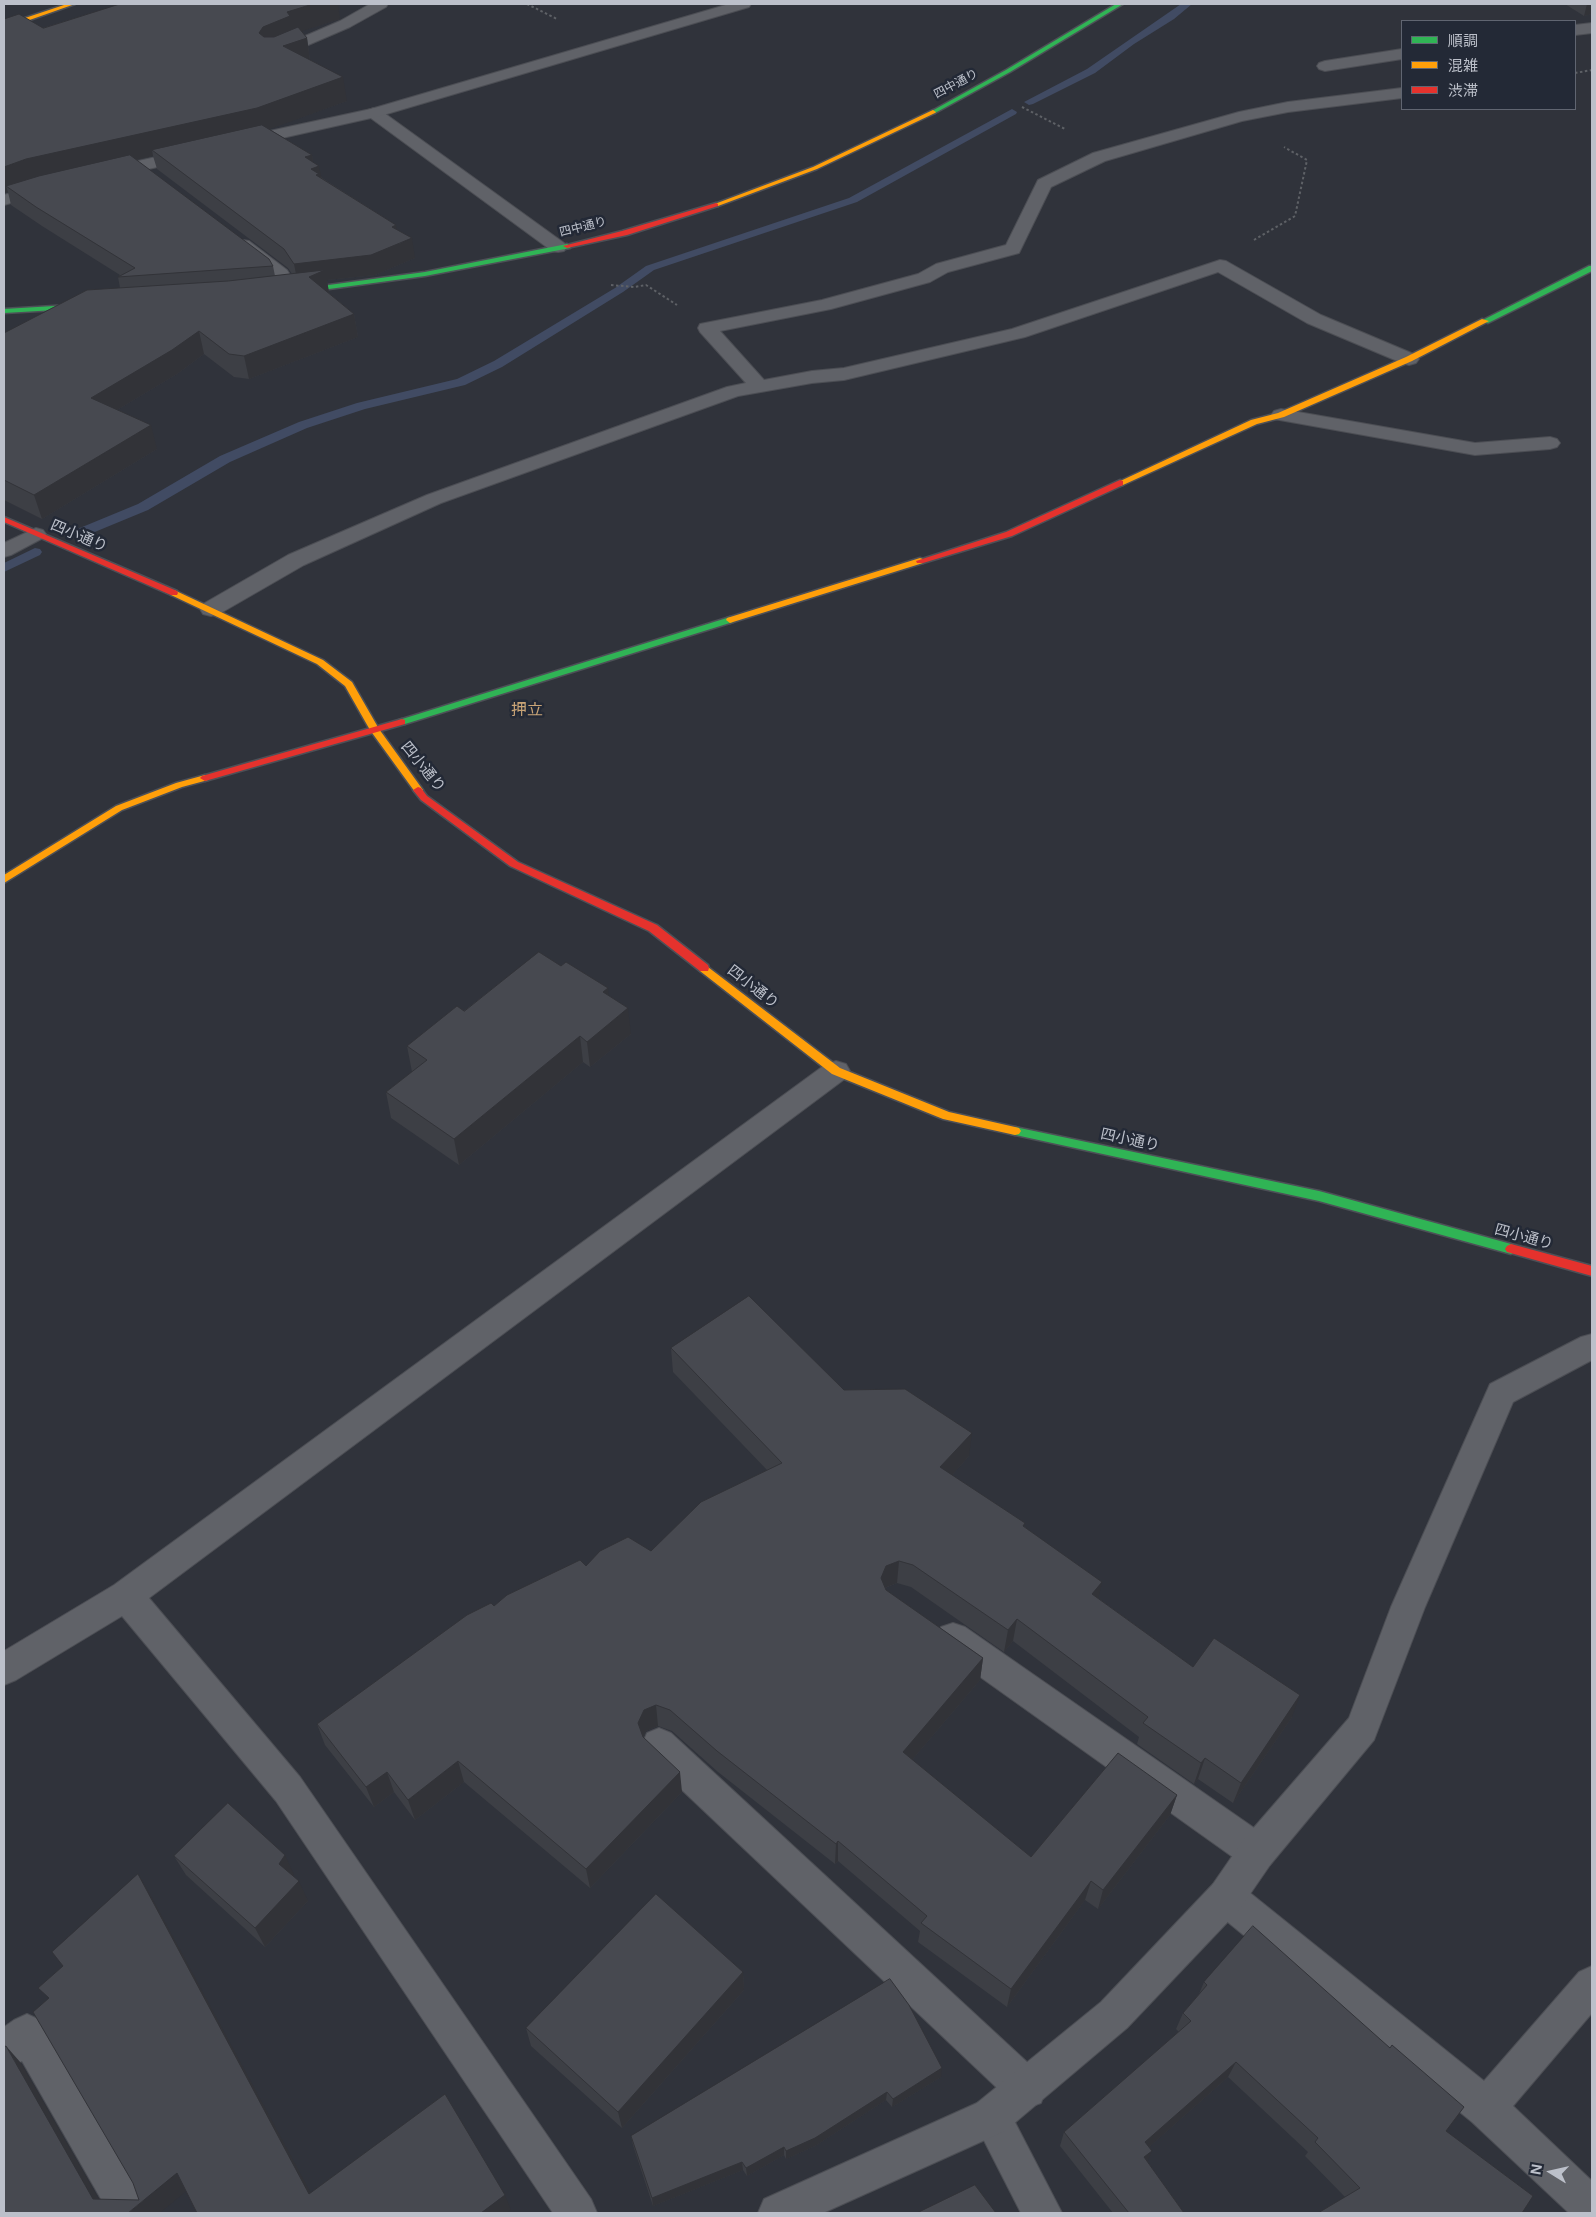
<!DOCTYPE html>
<meta charset="utf-8">
<style>
body{margin:0}
#map{position:relative;width:1596px;height:2217px;overflow:hidden;background:#30333b;font-family:Inter,"Noto Sans JP",sans-serif}
canvas{display:block}
.frame{position:absolute;inset:0;border:5px solid #bcc0ca;pointer-events:none}
.legend{position:absolute;left:1401px;top:20px;width:175px;height:90px;box-sizing:border-box;background:#232936;border:1px solid #606571;margin:0;padding:6px 9px;list-style:none;font-size:15px;color:#bcc0ca}
.legend li{display:flex;align-items:center;gap:10px;height:25px}
.legend b{width:25px;border:1px solid #606571}
.north{position:absolute;left:1526px;top:2147px;width:50px;height:50px;-webkit-text-stroke:4px #232936;paint-order:stroke;rotate:280deg;font-size:14px;font-weight:700;line-height:20px;text-align:center;color:#bcc0ca}
.north::after{content:'';display:block;margin:auto;width:18px;height:22px;background:#bcc0ca;clip-path:polygon(50% 0,100% 100%,50% 72%,0 100%)}
</style>
<div id="map">
<canvas width="1596" height="2217"></canvas>
<div class="frame"></div>
<ul class="legend">
<li><b style="height:6px;background:#30b455"></b>順調</li>
<li><b style="height:6px;background:#ff9f0a"></b>混雑</li>
<li><b style="height:6px;background:#e5322d"></b>渋滞</li>
</ul>
<div class="north">N</div>
</div>
<script>
const c = document.querySelector('canvas').getContext('2d');
c.lineJoin = 'round';
function fill(path, color) {
  c.fillStyle = color;
  c.fill(path, 'evenodd');
}
function stroke(path, color, width, dash) {
  c.strokeStyle = color;
  c.lineWidth = width;
  c.lineCap = dash ? 'butt' : 'round';
  c.setLineDash(dash || []);
  c.stroke(path);
}
function write(font, color, halo, rows, align = 'center') {
  c.font = font + ' Inter,"Noto Sans JP",sans-serif';
  c.lineWidth = 5;
  c.setLineDash([]);
  c.textBaseline = 'middle';
  c.strokeStyle = halo;
  c.fillStyle = color;
  for (const [text, x, y, turn = 0] of rows) {
    c.save();
    c.translate(x, y);
    c.rotate((+turn || 0) * Math.PI / 180);
    c.textAlign = isNaN(turn) ? turn : align;
    if (halo) c.strokeText(text, 0, 0);
    c.fillText(text, 0, 0);
    c.restore();
  }
}
const stream = new Path2D(`
 M1181,4h11l-18,15 -40,25 -39,29 -62,31 -4,1 -5,-3 63,-33z
 M1012,109l5,3 -1,2 -159,88 -203,68 -31,22 -121,75 -37,18 -100,24 -58,19 -77,34 -82,48 -63,26 -5,1 -7,-4 2,-3 63,-26 82,-48 79,-34 58,-19 100,-24 37,-18 121,-73 31,-22 203,-68z
 M35,548l5,1 2,3 -2,3 -36,17v-9z`);
const path = new Path2D(`
 M527,4l30,15
 M1575,73l17,-3
 M1022,107l43,22
 M1254,240l41,-24 12,-56 -23,-13
 M611,285l23,2 12,-2 31,20`);
const lane = new Path2D(`
 M370,4h18l-2,3 -36,20 -72,31h-10l-3,-3 3,-3 72,-31z
 M1402,88v10l-114,14 -46,9 -137,40 -54,26 -32,66 -71,19 -18,10 -99,27 -111,22 44,49 48,-9 32,-3 168,-39 208,-69 6,1 95,54 95,40 3,4 -3,4 -7,2 -7,-2 -95,-40 -89,-51 -193,65 -181,43 -32,3 -74,13 -297,107 -137,62 -85,49 -8,2 -8,-2 -3,-5 3,-5 85,-49 139,-60 300,-108 19,-4 -46,-51 -2,-4 2,-4 122,-24 96,-26 18,-10 70,-19 32,-65 55,-27 146,-41 49,-10z
 M374,108l6,2 184,133 3,4 -3,4 -6,1 -6,-1 -184,-135 -2,-3 2,-3z
 M243,240l6,1 38,29 14,22 -3,4 -6,1 -6,-1 -12,-19 -37,-28 -3,-4 3,-4z
 M36,528l7,2 3,4 -3,4 -32,17 -7,2v-14z
 M953,1623l12,4 305,212 5,13 -5,13 -13,5 -13,-5 -303,-216 -5,-11 5,-11z
 M659,1728l12,5 370,342 5,14 -5,14 -14,5 -14,-5 -366,-346 -5,-12 5,-12z
 M1226,1879l13,5 245,197 95,-109 13,-6v47l-79,93 79,75v32h-23l-97,-91 -259,-212 -5,-13 5,-13z
 M27,2014l13,6 105,179 6,14h-42l-87,-152 -18,9v-43l10,-7z
 M991,2098l14,5 57,110h-41l-49,-96 5,-14z`);
const street = new Path2D(`
 M729,4h22l-2,3 -369,109 -138,31 -6,-1 -2,-4 2,-4 6,-1 129,-28z
 M1592,23v10l-17,2v-10z
 M1402,49v10l-77,12 -6,-2 -2,-3 2,-3 6,-2z
 M192,149l6,1 2,4 -2,4 -90,20 -6,-1 -2,-4 2,-4z
 M46,182l6,1 3,4 -3,4 -48,14v-10z
 M1281,409l194,34 75,-6 7,2 3,4 -3,4 -7,2 -75,6 -201,-36 -3,-4 3,-4z
 M836,1061l10,3 4,7 -4,7 -697,520 151,179 291,422 6,14h-44l-277,-412 -154,-185 -106,64 -12,5v-34l110,-66 712,-521z
 M1592,1334v26l-79,42 -88,205 -51,133 -104,125 -31,45 -112,118 -122,103 -182,82h-65l6,-14 213,-96 124,-101 112,-118 31,-45 105,-121 42,-111 99,-223 91,-47z`);
const fast = new Path2D(`
 M1116,4h7l-113,68 -75,41 -5,-1 76,-42z
 M567,244l4,2 -1,2 -145,28 -133,18 -4,-2 4,-2 133,-18z
 M1589,266h3v5l-104,52 -7,-2z
 M87,304l4,2 -1,2 -86,5v-4z
 M730,617l3,1v4l-328,102h-6l-2,-2 2,-2z
 M1015,1127l304,64 192,53 4,2 2,3 -2,3 -4,2 -192,-53 -308,-67 -2,-3 2,-3z`);
const slow = new Path2D(`
 M67,4h8l-71,25v-4z
 M933,110l3,2 -1,1 -118,56 -99,37 -6,-1 101,-38z
 M1482,319l7,2 -77,40 -128,56 -27,7 -134,61 -3,1 -4,-3 135,-63 27,-7 128,-56z
 M920,558l3,1v4l-190,59 -3,1 -4,-3 1,-2z
 M174,590l149,70 29,22 27,47 44,61 -2,2h-6l-45,-62 -25,-44 -28,-22 -146,-69 -1,-2z
 M205,775l5,3 -2,2 -26,7 -60,23 -118,73v-8l112,-69 60,-23z
 M704,964l136,104 109,44 66,15 4,1 2,3 -2,3 -4,1 -72,-16 -111,-45 -132,-103 -1,-3 1,-3z`);
const jam = new Path2D(`
 M716,203l2,1v2l-91,29 -60,13 -4,-2 59,-15z
 M1120,480l3,1v4l-111,51 -89,27h-6l-1,-2 90,-29z
 M4,517l173,74 1,2 -1,2h-6l-167,-73z
 M402,719l3,1v4l-200,57 -5,-3 2,-2z
 M418,787l3,1 6,8 91,66 139,63 51,40 1,3 -1,3h-8l-51,-40 -139,-65 -89,-66 -8,-10z
 M1511,1244l81,22v10l-85,-24 -2,-3 2,-3z`);
const wall = new Path2D(`
 M1565,4h27v10l-8,2z
 M340,19l-39,12 6,7 3,22 37,41 -78,28 43,26 1,7 9,16 74,47v4l19,29 -40,17 -48,5 2,13 25,21 4,23 -109,42 -15,-2 -30,-23 -27,20 -60,36 40,39 -115,70 -38,-19v-167l116,-45 -2,-11 2,-2 -78,-49 -31,-21 -3,-13 -4,1 39,-165zM153,156l4,13 131,99 4,6 -17,2 -2,-10 -137,-106z
 M609,996l22,38 -41,33 -7,-5 -124,103 -68,-47 -5,-26 26,-20 -5,-26 57,-35z
 M671,1348l173,42 125,66 -17,19 73,52 73,71 95,69 99,50 -59,86 -35,-24 -4,5 -57,-40 2,-7 -126,-96 -9,11 -93,-65 -14,-4 -12,5 1,2 97,68 -3,22 -68,80 119,97 146,-62 -7,20 -72,94 -13,-9 -78,107 -89,-65 2,-11 -82,-70 -3,3 -117,-92 -46,-41 -14,-5 -12,5 -3,7 39,54 -92,96 -126,-106 -49,38 -21,-28 -20,15 -49,-62 -8,-21 177,-118 92,-40 65,-15 116,-81 -94,-98z
 M174,1856l120,19 -1,1 15,25 -43,46 -79,-72z
 M743,1972l1,18 -122,138 -91,-82 -5,-18z
 M1204,1982l242,149 87,65 -188,1 -40,-41 3,-4 -80,-75 -79,70 -2,14 37,52h-71l-53,-67 4,-14 115,-100 -3,-3 7,-16 16,-19z
 M941,2077l-49,30 -6,-7 -71,46 -29,13 -2,-4 -37,21 -4,-6 -90,36 -20,-61 -2,-9z`);
const shadedWall = new Path2D(`
 M313,4h25l2,15 -47,15 -26,16 -8,-17 4,-6 24,-15z
 M1587,4h5v10l-8,2z
 M307,38l3,23 -27,-15z
 M343,77l4,24 -85,31 -110,18 1,6 -121,27 -26,3 2,6 -4,1v-26l22,-8z
 M312,155l2,13 5,-2 4,19 -15,-8 -3,-20z
 M396,225l3,19 13,-6 3,20 -40,17 -48,5 2,13 -31,-9 -4,-20z
 M354,314l4,23 -109,42 -5,-23z
 M199,331l5,23 -27,20 -80,48 -6,-24z
 M151,425l6,24 -115,70 -8,-24z
 M608,988l3,26 -8,-22z
 M628,1008l3,26 -41,33 -3,-25z
 M580,1036l3,26 -124,103 -5,-26z
 M972,1433l-3,23 -31,35 2,-24z
 M899,1561l-2,22 -13,5 -3,-10 5,-12z
 M1102,1582l-5,22 -5,-10z
 M1017,1619l-4,22 -9,11 4,-22z
 M983,1658l-3,22 -79,93 2,-21z
 M1300,1695l-8,22 -59,86 8,-20z
 M656,1705l2,21 -12,5 -6,13 -2,-21 6,-13z
 M1205,1758l-7,21 -4,5 7,-21z
 M458,1761l6,21 -49,38 -7,-20z
 M387,1772l7,20 -20,15 -8,-20z
 M680,1772l2,20 -92,96 -4,-19z
 M1177,1795l-7,20 -72,94 5,-19z
 M838,1841v20l-3,3 1,-20z
 M285,1855l9,20 -5,9 -10,-20z
 M138,1874l12,20 169,314 -10,-14z
 M299,1881l9,20 -43,46 -10,-19z
 M1091,1881l-6,19 -78,107 4,-18z
 M743,1972l1,18 -122,138 -4,-16z
 M6,2046l15,17 86,150 -14,-14z
 M1236,2062l-8,15 -89,79 6,-14z
 M942,2068l-1,9 -49,30 1,-8z
 M887,2092l-1,8 -71,46 -29,13v-8z
 M784,2147v8l-37,21 -1,-8z
 M1152,2151l-6,14 -2,-8z
 M742,2162l1,8 -90,36 -1,-8z
 M177,2173l13,15 -30,25h-32z
 M505,2195l6,15 -4,3h-26z`);
const building = new Path2D(`
 M120,4h193l-26,8 3,4 -27,11 -4,6 5,4h10l24,-10 9,11 -24,8 60,31 -86,31 -231,51 -22,8v-148l15,-5 24,14z
 M262,125l50,30 -7,2 14,9 -8,3 8,5 -3,1 80,50 -4,2 20,11 -41,17 -77,9 -10,-15 -132,-99z
 M130,155l139,104 4,7 -155,11 17,-9 -99,-61 -30,-21 33,-10z
 M325,270l-16,7 45,37 -110,42 -15,-2 -30,-23 -27,19 -81,48 60,27 -117,70 -30,-15v-147l83,-43 141,-9z
 M539,952l22,14 5,-4 42,26 -5,4 25,16 -41,34 -7,-6 -126,103 -68,-47 41,-32 -20,-14 50,-40 7,5z
 M749,1296l95,94 61,-1 67,44 -32,34 85,56 -2,3 79,56 -10,12 101,73 21,-29 86,57 -59,88 -36,-25 -4,5 -58,-40 5,-6 -131,-98 -9,11 -95,-65 -14,-4 -13,5 -5,12 5,12 97,68 -80,94 128,105 87,-104 59,42 -74,95 -12,-9 -80,108 -90,-66 6,-7 -89,-75 -2,3 -119,-93 -47,-41 -14,-5 -12,5 -6,13 5,14 37,35 -94,97 -128,-108 -50,39 -21,-28 -21,15 -49,-63 150,-109 24,-12 3,3 13,-11 73,-35 6,6 14,-15 28,-14 23,14 50,-49 81,-39 -111,-115z
 M228,1803l57,52 -6,9 20,17 -44,47 -81,-72z
 M138,1874l171,320 136,-100 60,101 -24,18h-284l-20,-40 -49,40h-124v-166l2,-1 87,153 46,1 -6,-17 -100,-171 16,-14 -11,-10 25,-22 -11,-14z
 M656,1894l87,78 -125,140 -92,-84z
 M1253,1926l137,122 2,-3 72,62 -18,24 87,65 -11,17h-204l42,-25 -45,-46 3,-4 -82,-76 -91,80 7,9 -8,6 40,56h-55l-65,-81 127,-111 -8,-8 24,-28 -3,-3z
 M890,1979l19,26 33,63 -49,31 -6,-7 -72,46 -29,13 -2,-4 -38,21 -4,-6 -90,36 -21,-62z
 M975,2185l21,28h-79z`);
const farStreetnames = [
 ["四中通り",956,84,-28],
 ["四中通り",583,227,-14]
];
const streetNames = [
 ["四小通り",79,536,23],
 ["四小通り",423,767,51],
 ["四小通り",753,987,38],
 ["四小通り",1130,1140,12],
 ["四小通り",1524,1237,15]
];
const neighbourhoodNames = [
 ["押立",527,710]
];
fill(stream, '#414b63');
stroke(lane, '#4c4e54', 2);
stroke(street, '#4c4e54', 2);
stroke(fast, '#4d5057', 3);
stroke(slow, '#4d5057', 3);
stroke(jam, '#4d5057', 3);
stroke(path, '#5e6166', 2, [2.5, 2.5]);
fill(lane, '#606268');
fill(street, '#606268');
fill(fast, '#30b455');
fill(slow, '#ff9f0a');
fill(jam, '#e5322d');
fill(wall, '#3d3f45');
fill(shadedWall, '#323338');
fill(building, '#474950');
stroke(building, '#323338', 1);
write('12px', '#bcc0ca', '#232936', farStreetnames);
write('15px', '#bcc0ca', '#232936', streetNames);
write('16px', '#caa577', '#232936', neighbourhoodNames);
</script>
